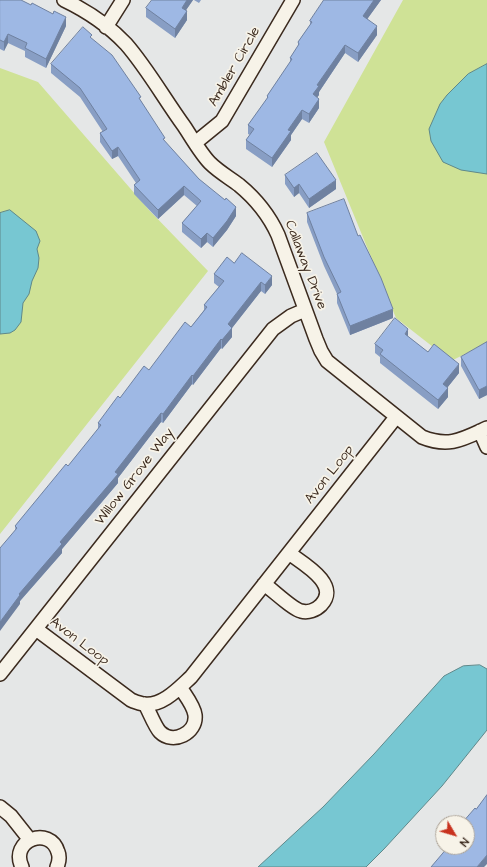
<!DOCTYPE html>
<style>
body{margin:0}
#map{position:relative;width:487px;height:867px;overflow:hidden;background:#e5e7e7;font-family:"Architects Daughter",sans-serif}
canvas{display:block}
.north{position:absolute;left:435px;top:815px;width:40px;height:40px;box-sizing:border-box;background:#f7f3e8;border:1px solid #aca397;border-radius:50%;rotate:128deg;font-size:11px;font-weight:700;line-height:16px;text-align:center;color:#3b2a1e}
.north::after{content:'';display:block;margin:auto;width:14px;height:18px;background:#c8321e;clip-path:polygon(50% 0,100% 100%,50% 72%,0 100%)}
</style>
<div id="map">
<canvas width="487" height="867"></canvas>
<div class="north">N</div>
</div>
<script>
const c = document.querySelector('canvas').getContext('2d');
c.lineJoin = 'round';
function fill(path, color) {
  c.fillStyle = color;
  c.fill(path, 'evenodd');
}
function stroke(path, color, width, dash) {
  c.strokeStyle = color;
  c.lineWidth = width;
  c.lineCap = dash ? 'butt' : 'round';
  c.setLineDash(dash || []);
  c.stroke(path);
}
function write(font, color, halo, rows, align = 'center') {
  c.font = font + ' "Architects Daughter",sans-serif';
  c.lineWidth = 3.5;
  c.setLineDash([]);
  c.textBaseline = 'middle';
  c.strokeStyle = halo;
  c.fillStyle = color;
  for (const [text, x, y, turn = 0] of rows) {
    c.save();
    c.translate(x, y);
    c.rotate((+turn || 0) * Math.PI / 180);
    c.textAlign = isNaN(turn) ? turn : align;
    if (halo) c.strokeText(text, 0, 0);
    c.fillText(text, 0, 0);
    c.restore();
  }
}
const green = new Path2D(`
 M403,0h84v343l-36,18 -55,-43 -72,-176z
 M0,68l38,14 111,128 59,61 -208,263z`);
const water = new Path2D(`
 M487,64v110l-26,-4 -18,-8 -12,-21 -2,-12 11,-25 7,-9 21,-21z
 M10,210l26,21 4,10 -3,8 2,9 -1,10 -6,13 -3,13 -6,9 -2,19 -6,8 -5,3 -10,1v-121z
 M480,665l7,4v61l-45,56 -58,63 -18,18h-108l65,-60 51,-53 70,-78 19,-10z`);
const minor = new Path2D(`
 M64,0c23,11 45,26 62,44 21,24 39,56 58,82 8,12 17,28 26,37 9,9 20,15 29,22 17,14 30,30 39,50l38,104 5,12 6,10 95,76c27,11 41,2 65,-9
 M106,27l17,-27
 M195,143l27,-22 71,-121
 M480,431l7,16
 M264,584c9,6 28,25 37,27 7,2 15,-1 20,-6 20,-21 -19,-42 -32,-52
 M36,629l95,71c4,2 8,3 12,4 19,3 36,-16 48,-27l205,-260
 M0,674l273,-345 18,-13 14,-6
 M145,704c4,7 10,23 15,28 13,13 37,1 35,-17 -1,-9 -10,-20 -15,-28
 M0,807l11,9 19,24
 M22,867c-13,-27 28,-42 36,-15 2,5 1,10 -1,15`);
const wall = new Path2D(`
 M0,0l66,26 -20,42 -21,-11v-6l-17,-8 -4,8 -4,-2z
 M193,0l-7,10 1,10 -12,18 -29,-21v-9z
 M194,0h7l-2,3z
 M324,0h57l-14,19 10,16 -19,27 -13,-9 -26,39v3l-2,2 2,11 -10,15 -7,-4 -11,16v5l-19,27 -26,-18v-9l4,-5 -2,-1v-9l19,-26v-3l23,-33v-5l8,-12v-4l12,-17v-4z
 M92,39l49,62 24,41 34,37 37,37 -9,14 -14,17 -6,-5 -6,6 -19,-16v-9l15,-17 -13,-11 -26,24 -24,-25v-9l2,-2 -18,-27 -6,3 -12,-17v-9l3,-1 -23,-35 -29,-24v-9z
 M285,175l51,14 -27,19 -10,-15 -5,4 -9,-13z
 M307,213l51,23 35,82 -43,17 -13,-32v-9l-13,-28 -17,-44z
 M234,263l38,22 -7,9 -4,-3 -29,37v9l-10,12 -1,-1 -28,37 -1,-1 -29,39 -2,-1 -43,56v5l-56,66v4l-42,48v3l-5,-78 53,-60 30,-36v-7l22,-25 29,-28 42,-43 13,-17v-5l15,-18 -5,-4v-9z
 M408,337l20,15 31,21 -12,15 1,9 -10,12 -58,-46v-6l-5,-4v-9z
 M487,342v53l-8,4 -18,-33v-9z`);
const shadedWall = new Path2D(`
 M187,0h6l-11,16v-8z
 M374,0h7l-18,25v-9z
 M187,11v9l-12,18v-9z
 M66,17v9l-20,42v-9z
 M377,26v9l-19,27v-9z
 M8,34v9l-4,8v-9z
 M345,45v8l-26,39v3l-6,8v-9l4,-9z
 M319,99v9l-10,15v-9z
 M302,110v9l-11,16v5l-19,27v-9l16,-28z
 M118,147v9l-6,3v-8z
 M336,180v9l-27,19v-9z
 M299,184v9l-5,4v-9z
 M184,186v9l-26,24v-9z
 M236,207v9l-9,14 -14,17v-9z
 M207,233v9l-6,6v-9z
 M272,276v9l-7,9v-9z
 M261,282v9l-29,37v9l-10,12v-9l6,-16z
 M393,309v9l-43,17v-9z
 M408,329v9l-3,-4z
 M221,339v9l-28,37v-9z
 M459,364v9l-16,20v-9z
 M192,375v9l-29,39v-9z
 M487,386v9l-8,4v-9z
 M448,388v9l-10,12v-9z
 M161,413v9l-43,56v5l-56,66v4l-42,48v3l-20,27v-9l19,-28z
 M487,855v9l-3,3h-7z`);
const building = new Path2D(`
 M0,0h21l10,5 1,-2 21,11 1,-3 12,6 -20,42 -21,-11 2,-5 -19,-9 -4,8 -4,-2z
 M152,0h35l-5,8 5,3 -12,18 -29,-21z
 M324,0h50l-11,16 14,10 -19,27 -13,-8 -28,40 2,1 -6,8 6,5 -10,15 -7,-4 -14,20 3,1 -19,27 -26,-18 8,-11 -6,-4 20,-28 -1,-1 25,-37 -2,-1 9,-14 -1,-2 14,-20 -2,-1z
 M83,27l9,8 -2,2 22,18 29,42 -2,1 26,40 -2,1 36,40 26,21 1,-2 10,9 -9,14 -14,17 -6,-5 -6,6 -19,-16 19,-22 -17,-15 -26,24 -24,-25 6,-5 -22,-33 -6,4 -12,-18 7,-4 -27,-41 -29,-24z
 M317,153l19,27 -27,19 -10,-15 -5,4 -9,-13z
 M344,199l14,37 2,-1 21,43 12,31 -43,17 -13,-32 4,-2 -17,-35 -17,-44z
 M242,253l30,23 -7,9 -4,-3 -33,42 4,4 -10,12 -1,-1 -28,37 -1,-1 -29,39 -2,-1 -46,59 3,2 -58,68 2,2 -43,50 1,1 -20,27v-74l17,-20 -2,-2 51,-62 2,2 33,-41 -3,-2 20,-27 2,2 24,-32 5,4 36,-48 6,5 16,-20 -3,-2 20,-24 -10,-7 13,-17 7,6z
 M395,318l13,11 -3,5 23,18 6,-8 25,20 -16,20 5,4 -10,12 -58,-46 3,-4 -8,-6z
 M487,342v44l-8,4 -18,-33z
 M487,795v60l-10,12h-46l17,-20h19v-24h-5l13,-15 1,1z`);
const streetNames = [
 ["Ambler Circle",235,67,-60],
 ["Callaway Drive",305,265,69],
 ["Avon Loop",330,475,-52],
 ["Willow Grove Way",135,477,-52],
 ["Avon Loop",79,642,37]
];
fill(green, '#cfe296');
fill(water, '#77c7d2');
stroke(water, '#5f888a', 1);
stroke(minor, '#3b2a1e', 16);
stroke(minor, '#f7f3e8', 13);
fill(wall, '#889ec4');
fill(shadedWall, '#6f81a0');
fill(building, '#9eb8e4');
stroke(building, '#6f81a0', 1);
write('14px', '#3b2a1e', '#f7f3e8', streetNames);
</script>
